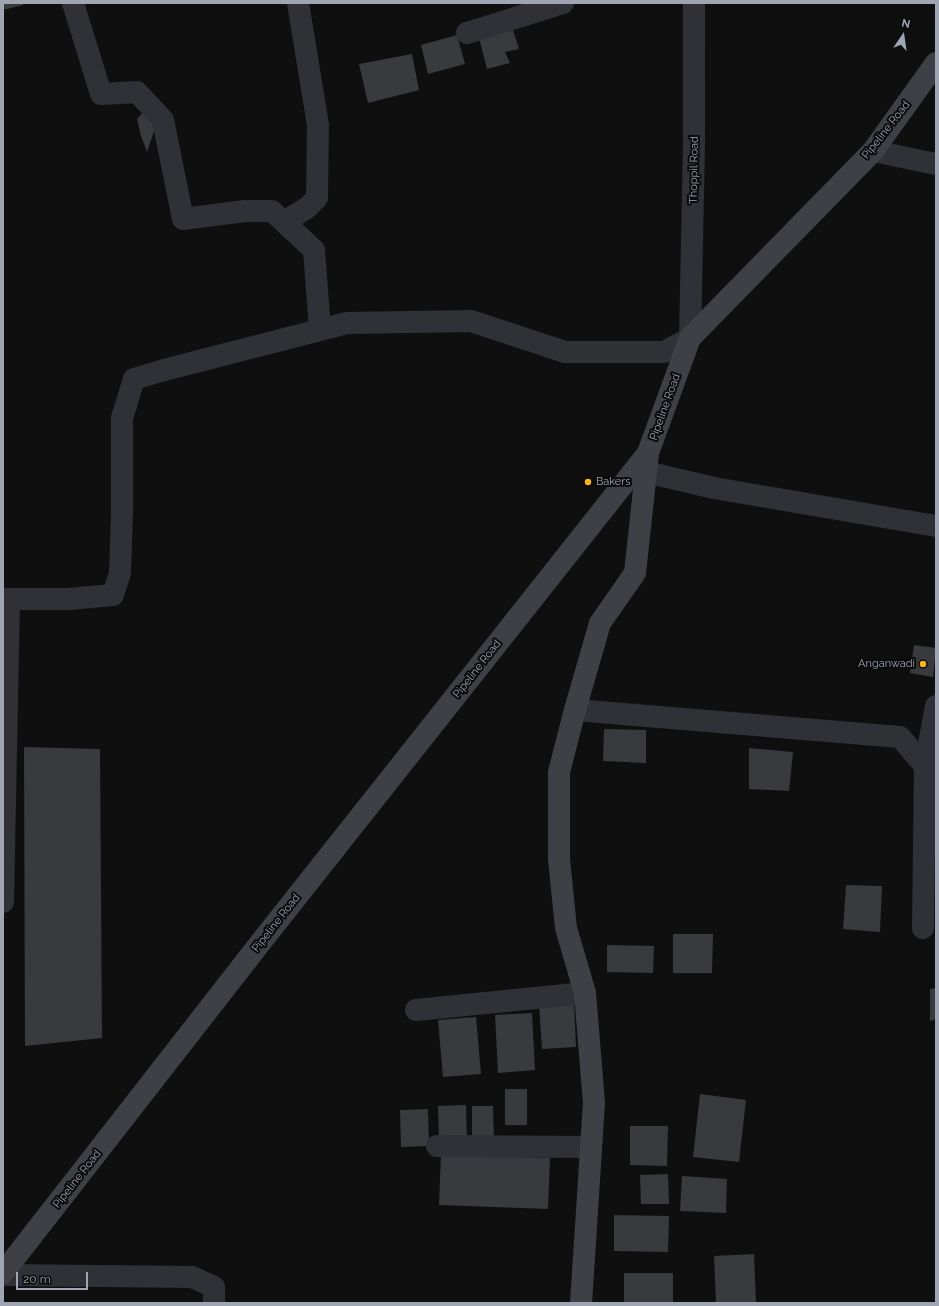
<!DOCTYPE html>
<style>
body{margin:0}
#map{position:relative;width:939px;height:1306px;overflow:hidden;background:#0f0f10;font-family:Raleway,sans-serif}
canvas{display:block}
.frame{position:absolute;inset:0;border:4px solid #9fa5b2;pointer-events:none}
.north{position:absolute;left:883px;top:16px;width:40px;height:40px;-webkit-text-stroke:3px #0a0a0b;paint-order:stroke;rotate:13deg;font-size:11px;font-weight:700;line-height:16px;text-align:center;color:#9fa5b2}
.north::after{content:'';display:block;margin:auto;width:14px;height:18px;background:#9fa5b2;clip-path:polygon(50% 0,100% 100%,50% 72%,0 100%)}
.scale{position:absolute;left:16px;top:1272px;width:72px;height:18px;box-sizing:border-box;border:2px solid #9fa5b2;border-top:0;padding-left:5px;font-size:12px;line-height:14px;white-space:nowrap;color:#9fa5b2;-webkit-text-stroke:3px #0a0a0b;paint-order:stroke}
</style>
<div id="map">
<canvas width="939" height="1306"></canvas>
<div class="frame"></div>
<div class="north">N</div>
<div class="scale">20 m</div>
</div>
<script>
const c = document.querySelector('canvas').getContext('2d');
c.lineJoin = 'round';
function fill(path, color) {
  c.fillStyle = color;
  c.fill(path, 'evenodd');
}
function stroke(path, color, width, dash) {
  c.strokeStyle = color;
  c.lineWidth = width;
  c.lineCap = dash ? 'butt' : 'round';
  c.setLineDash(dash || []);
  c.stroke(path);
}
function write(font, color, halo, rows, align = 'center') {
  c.font = font + ' Raleway,sans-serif';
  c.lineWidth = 4;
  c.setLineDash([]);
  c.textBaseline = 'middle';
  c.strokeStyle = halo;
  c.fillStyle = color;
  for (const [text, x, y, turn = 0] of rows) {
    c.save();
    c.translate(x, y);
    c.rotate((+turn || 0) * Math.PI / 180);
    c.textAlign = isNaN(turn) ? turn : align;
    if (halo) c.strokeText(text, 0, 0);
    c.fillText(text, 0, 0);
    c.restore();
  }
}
const building = new Path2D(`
 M3,3h20v2l-20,5z
 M513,30l6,19 -14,3 5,11 -23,6 -8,-31z
 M457,35l8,29 -37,10 -7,-29z
 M412,54l7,36 -51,13 -9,-39z
 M144,111l11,17 -8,24 -6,-16 -4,-17z
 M914,645l22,3 -3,29 -23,-4z
 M604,729l42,1v33l-43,-2z
 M24,747l76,2 2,289 -77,8z
 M749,748l44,4 -4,39 -40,-2z
 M846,885l36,1 -2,46 -37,-3z
 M673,934h40l-1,39h-39z
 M607,945l47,1 -1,27 -46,-1z
 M936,988v31l-6,2v-32z
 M574,1002l2,45 -34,2 -3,-45z
 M532,1013l3,57 -37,3 -3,-58z
 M476,1017l5,57 -38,3 -5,-57z
 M505,1089h22v36h-22z
 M700,1094l46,6 -7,62 -46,-5z
 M466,1105l1,37h-28l-1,-36z
 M472,1106h21l1,36h-22z
 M428,1109l1,37 -28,1 -1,-37z
 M630,1126h38l-1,40 -37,-1z
 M441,1154l109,4 -2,51 -109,-4z
 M668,1174l1,30h-28l-1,-29z
 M682,1176l45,3 -1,34 -46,-2z
 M614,1215l55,1 -1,36 -54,-1z
 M754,1254l2,49h-40l-2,-47z
 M624,1273h49v29h-49z`);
const street = new Path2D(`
 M73,3l28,91 36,-2 26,28 20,99 62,-8h27l42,39 6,80
 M467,33l96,-30
 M873,151l63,13
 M284,222l23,-14 10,-10 1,-73 -20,-122
 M646,472l68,16 222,38
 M3,599h66l44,-4 7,-22 2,-61v-94l12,-39 30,-9 183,-47 124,-2 94,31h99l26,-14 4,-193v-142
 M575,710l325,27 25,29 -2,162
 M925,766l11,-60
 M3,902l6,-303
 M416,1010l169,-17
 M437,1146l154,1
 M3,1275l189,2 22,10v16`);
const secondary = new Path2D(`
 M3,1273l254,-326 391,-494 42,-115 183,-187 63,-88
 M581,1303l13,-200 -9,-110 -19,-65 -7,-69v-87l16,-62 25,-87 35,-50 13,-120`);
const markers = [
 [588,482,4,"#fdb31b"],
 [923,664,4,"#fdb31b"]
];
const streetNames = [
 ["Pipeline Road",886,130,-52],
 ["Thoppil Road",694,170,-89],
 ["Pipeline Road",665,407,-70],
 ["Pipeline Road",477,669,-52],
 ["Pipeline Road",276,923,-52],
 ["Pipeline Road",77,1179,-52]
];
const poiNames = [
 ["Bakers",596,482],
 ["Anganwadi",915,664,"right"]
];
fill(building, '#383a3e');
stroke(street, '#303136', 22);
stroke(secondary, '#3e4046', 22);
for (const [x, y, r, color] of markers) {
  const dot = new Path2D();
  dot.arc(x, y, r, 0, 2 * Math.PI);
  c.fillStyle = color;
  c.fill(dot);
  stroke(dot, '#0a0a0b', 1.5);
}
write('11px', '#9fa5b2', '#0a0a0b', streetNames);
write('11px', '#9fa5b2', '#0a0a0b', poiNames, 'left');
</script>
